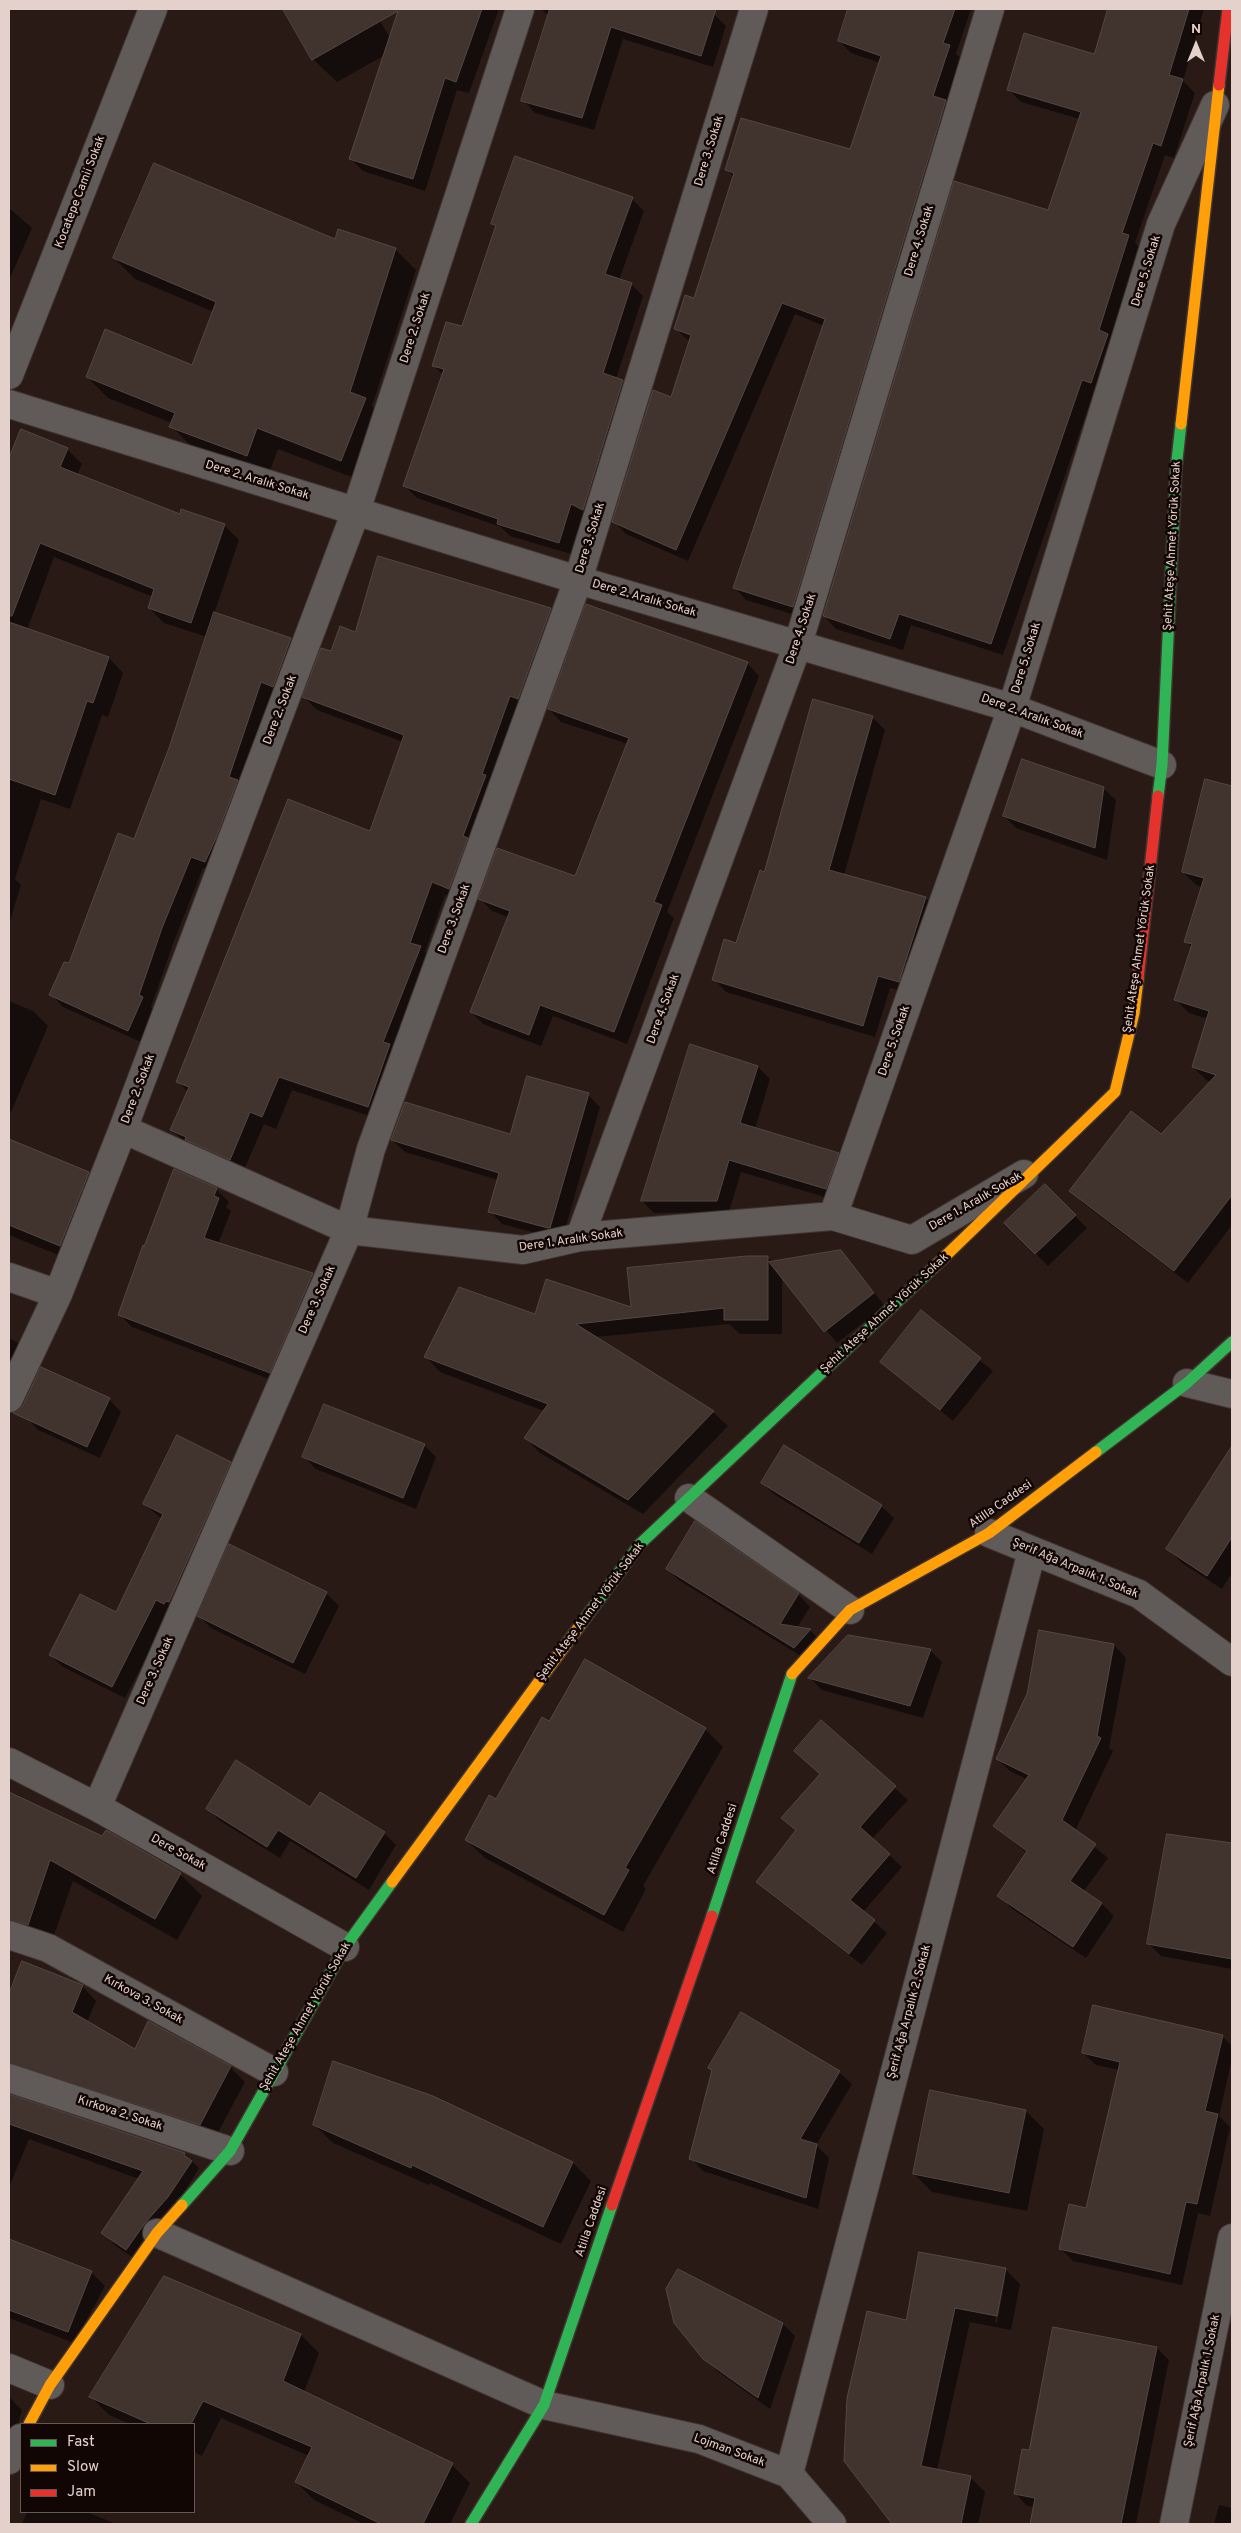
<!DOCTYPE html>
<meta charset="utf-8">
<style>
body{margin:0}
#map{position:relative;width:1241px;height:2533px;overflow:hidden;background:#291a15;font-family:Overpass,sans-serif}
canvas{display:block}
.frame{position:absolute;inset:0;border:10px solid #e4d1cb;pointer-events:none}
.legend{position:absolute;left:20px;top:2423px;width:175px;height:90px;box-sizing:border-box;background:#110603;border:1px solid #655753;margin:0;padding:6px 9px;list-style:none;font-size:15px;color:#e4d1cb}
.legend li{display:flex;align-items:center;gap:10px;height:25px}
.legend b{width:25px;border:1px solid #655753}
.north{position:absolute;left:1171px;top:20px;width:50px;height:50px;-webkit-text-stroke:4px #110603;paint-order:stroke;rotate:0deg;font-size:14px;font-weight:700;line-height:20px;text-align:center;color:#e4d1cb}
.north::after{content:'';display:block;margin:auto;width:18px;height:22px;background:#e4d1cb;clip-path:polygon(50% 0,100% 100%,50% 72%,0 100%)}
</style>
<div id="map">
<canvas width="1241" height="2533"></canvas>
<div class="frame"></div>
<ul class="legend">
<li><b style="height:6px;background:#30b455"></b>Fast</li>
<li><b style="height:6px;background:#ff9f0a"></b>Slow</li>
<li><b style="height:6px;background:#e5322d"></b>Jam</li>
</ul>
<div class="north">N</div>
</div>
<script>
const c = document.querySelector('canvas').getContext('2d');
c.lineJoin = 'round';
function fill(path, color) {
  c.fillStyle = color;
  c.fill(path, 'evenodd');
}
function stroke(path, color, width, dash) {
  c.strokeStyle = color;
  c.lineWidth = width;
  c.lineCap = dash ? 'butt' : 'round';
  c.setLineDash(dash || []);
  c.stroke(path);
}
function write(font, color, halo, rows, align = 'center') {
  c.font = font + ' Overpass,sans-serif';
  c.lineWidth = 5;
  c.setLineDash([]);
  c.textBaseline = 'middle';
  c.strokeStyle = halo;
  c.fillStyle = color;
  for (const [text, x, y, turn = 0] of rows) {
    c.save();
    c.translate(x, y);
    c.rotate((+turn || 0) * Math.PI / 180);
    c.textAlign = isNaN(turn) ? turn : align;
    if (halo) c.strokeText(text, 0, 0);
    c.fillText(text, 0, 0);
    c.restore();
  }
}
const shadow = new Path2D(`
 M284,9h89l23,39 1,11 18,-50h84l-30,84 -12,-3 -32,101 -62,-20 -12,-12 34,-104 -48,27 -24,-23z
 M541,9h156l17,5 12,12 -13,41 -90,-28 -29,91 -59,-17 -12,-13 26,-84z
 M849,9h122l-15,45 6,5 -15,44 11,10 -153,505 -59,-18 -12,-13 90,-261 -29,-12 -107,247 -62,-27 -12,-12 58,-124 18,-56 -14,-13 19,-30 39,-122 -7,-7 124,-20 29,-87 -29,-10 -12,-12z
 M1109,9h95l-21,72 12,12 -21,65 -9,-3 -30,88 6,6 -38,145 -9,-3 -91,264 -92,-30 -8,25 -67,-21 -12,-13 224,-404 32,-93 -59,-17 -13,-13 87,-33z
 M632,199l12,12 -25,69 12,4 12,12 -27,83 7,2 12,12 -40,128 -12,-5 -12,38 -61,-18 -9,-9 -84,-29 -12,-12 38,-111 -9,-9 29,-38 34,-101 -4,-4z
 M9,208l23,20 -23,52z
 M336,241l59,8 21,21 -44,136 14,15 -24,60 -84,-32 -10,27 -76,-29 -21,-21 1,-3 -64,-25 -21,-21 106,-10 21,-55 -79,-33 -21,-21z
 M21,431l46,18 15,15 -5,11 103,41 44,9 15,15 -25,74 77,25 12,13 -86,222 -14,-6 -29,73 -23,66 4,4 -14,31 -78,-35 -12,-13 18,-29 66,-124 36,-93 36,-111 -43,-14 -15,-15 4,-11 -99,-40 -27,73 82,28 14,15 -15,44 -6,-2 -32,94 -29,-10 -26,80 6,6 -12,39v-463z
 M551,609l13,13 -102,279 -17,-6 -20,57 8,8 -52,160 -89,-30 -16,39 -12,-5 -21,48 -58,-29 -13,-13 16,-38 -10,-10 193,-249 32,-91 -86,-32 -13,-13 28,-44 24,-19z
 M747,663l12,13 -92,236 7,6 -47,126 -74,-28 -12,30 -58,-22 -12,-12 37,-95 -16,-6 -12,-12 96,-22 52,-133 -67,-22 -12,-13z
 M872,717l13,13 -41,145 82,23 12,13 -27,83 -21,-6 -15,49 -149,-45 -12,-13 22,-35 28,-71z
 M1206,781l26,6v438l-44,58 -104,-79 -13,-13 90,-55 50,-54 -5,-2 -13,-13 15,-48 -19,-6 -13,-13 16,-52 -7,-7 17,-54 -6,-2 -13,-13z
 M1103,788l13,12 -9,60 -91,-32 -12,-12z
 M9,1001l24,10 15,15 -37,86 -2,-1z
 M758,1067l12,12 -15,50 83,25 12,12 -12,35 -97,-29 -12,40 -75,1 -12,-12z
 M588,1095l12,12 -38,133 -60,-16 -12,-13 8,-31 -93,-28 -13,-12 119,-5z
 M9,1179l73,12 18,18 -22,54 -69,-28z
 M1045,1185l42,43 -39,38 -43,-43z
 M216,1189l13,13 -3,5 5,4 -13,33 94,30 13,12 -43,98 -150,-57 -12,-12z
 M840,1252l45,54 -48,37 -55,-66v57h-42l-11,-10 -133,13 117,75 15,14 -85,88 -103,-61 -15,-15 19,-27 -104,-39 -14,-15 110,-41 96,-7 135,-52 6,5z
 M921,1312l72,59 -40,50 -71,-59z
 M9,1338l9,5 16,16 -25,22z
 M109,1399l12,13 -21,46 -62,-28 -12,-13z
 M424,1445l12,12 -20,52 -100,-40 -12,-12z
 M230,1463l12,12 -117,223 -62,-31 -13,-12 66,-41 46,-95 -18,-15z
 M1217,1472l15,9v97l-2,-2 -8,13 -40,-26 -14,-14z
 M762,1483l119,23 13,12 -22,36 -97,-59z
 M667,1569l131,25 12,13 -13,21 13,2 12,12 -15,18 -127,-79z
 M326,1593l13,13 -34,68 -94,-46 -12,-12z
 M1114,1645l12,13 -17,90 4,3 -38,80 33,27 -25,34 19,12 12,12 -28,42 -75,-50 -12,-13 28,-42 -33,-27 34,-46 -18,-9 -13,-12z
 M930,1650l12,12 -19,56 -101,-28 -12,-12z
 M550,1722l155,7 18,18 -80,139 3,3 -23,43 -138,-74 -19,-18z
 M822,1722l86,78 -36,39 30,28 -39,45 24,21 -25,32 -92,-71 -12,-12 39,-51 -14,-14 38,-42z
 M9,1793l171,81 22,22 -25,44 -104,-59 -20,57 -44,-16z
 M207,1808l177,25 12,12 -27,45 -79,-49 -10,17 -60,-37z
 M1168,1835l64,10v124l-71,-13 -12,-12z
 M23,1963l59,23 14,15 -9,21 49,29 12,-29 83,46 14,14 -30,56 -206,-51v-90z
 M741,2014l98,58 13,12 -36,61 13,13 -11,51 -115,-38 -12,-13 22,-87 -3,-3z
 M1222,2036l10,10v13l-13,57 11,11 -20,89 -12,-3 -16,72 -109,-24 -13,-13 27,-38 32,-140 -23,-5 -13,-12z
 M9,2096l176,58 14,14 -58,95 -24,-16 -14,-14 36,-54 -110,-40 -20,48z
 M432,2097l141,66 18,18 -30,63 -131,-61 -1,2 -96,-42 -19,-18z
 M1026,2111l18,18 -17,82 -95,-19 -18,-18z
 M9,2240l82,32 14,14 -31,57 -65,-25z
 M1005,2269l15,15 -9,46 -41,-8 -33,148 33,7 15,15 -7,32h-85l-47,-63 61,-140zM1002,2279h3l-8,44 -2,-1z
 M783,2324l12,12 -25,73 -53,-38 -13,-13z
 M301,2335l18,18 -15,39 148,73 18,18 -20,41h-86l-50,-24 -18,-18 13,-26 -88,-38 -19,38 -8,-4v-28h-64l-21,-9 -18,-18z
 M1157,2348l12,12 -33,164h-105l3,-17 -7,-1 -12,-13 15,-41z
 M9,2397l13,13 -13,44z
 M1219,2505l13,3v16h-18z
 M27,2512h60l29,12h-94z`);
const building = new Path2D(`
 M283,9h199l-26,73 -11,-4 -32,101 -64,-20 49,-148 -86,49z
 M550,9h166l-15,47 -90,-29 -29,91 -61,-17z
 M848,9h107l-12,34 7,2 -17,51 13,4 -153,507 -60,-19 92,-269 -43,-16 -106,247 -64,-28 41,-132 18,7 20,-62 -17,-6 11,-34 9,3 40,-125 -9,-3 16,-52 109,31 31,-93 -43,-15z
 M1108,9h81l-20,66 14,4 -22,67 -8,-3 -31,90 7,2 -30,95 9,4 -17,49 -9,-3 -91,264 -92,-30 -9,25 -67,-23 131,-435 94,29 33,-98 -74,-22 17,-57 70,21z
 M515,156l118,41 -28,77 27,9 -29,90 20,7 -40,130 -12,-6 -12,39 -62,-19 1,-5 -95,-33 41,-117 -12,-3 14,-44 16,4 34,-101 -5,-1z
 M154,163l181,76 3,-10 58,19 -46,144 16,6 -25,63 -84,-33 -10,28 -78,-29 6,-14 -89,-36 19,-48 87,36 24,-63 -103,-44z
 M21,429l47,19 -8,19 120,47 1,-5 44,15 -34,99 -43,-15 6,-19 -114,-46 -28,73h-3v-158z
 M378,556l173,52 -33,91 -8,-3 -28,78 4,1 -23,61 5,2 -19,51 -17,-7 -22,61 11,3 -38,96 7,2 -22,63 -89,-30 -17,40 -12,-5 -20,48 -45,-20 1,-3 -16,-7 19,-43 -13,-5 112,-283 82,32 34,-96 -102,-38 19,-49 10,3 9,-25 15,6z
 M586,604l162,58 -94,240 8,3 -48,127 -74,-27 -11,30 -59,-23 40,-101 -32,-12 19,-51 78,28 54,-138 -81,-29z
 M214,612l77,26 -18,49 -12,-5 -32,95 9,3 -22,58 -11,24 -14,-5 -29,71 -23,67 4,2 -15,34 -79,-36 15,-33 5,1 49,-130 16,6 35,-91z
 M9,622l100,35 -16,46 -6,-2 -32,94 -46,-16z
 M813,699l60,17 -44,154 97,27 -27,85 -21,-6 -15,50 -151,-46 12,-41 12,4 24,-73 4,2z
 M1022,759l82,28 -9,61 -92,-32z
 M1205,779l27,7v409l-58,76 -105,-80 62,-80 30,23 55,-59 -24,-8 17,-56 -35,-11 18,-56 -8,-2 20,-64 -22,-6z
 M690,1044l68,22 -18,57 99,30 -13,36 -97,-29 -12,41h-76z
 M527,1076l62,17 -39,135h-2l-60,-16 11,-39 -108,-33 14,-38 105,32z
 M9,1139l80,33 -29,74 -51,-21z
 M174,1169l43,19 -3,8 5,2 -15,40 109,35 -43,100 -152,-58 25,-70 1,1z
 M1045,1184l31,31 -41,39 -31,-31z
 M841,1250l33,43 -50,39 -55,-70z
 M747,1256h21v64h-44v-12l-148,16 138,87 -86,89 -104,-62 24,-34 -124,-47 35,-70 76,27 11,-35 85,28 -4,-39z
 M921,1310l60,48 -41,52 -60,-48z
 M41,1367l69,31 -23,49 -74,-34 10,-8z
 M324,1404l101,40 -22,54 -101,-41z
 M177,1435l54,27 -62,140 -3,-1 -2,3 -8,-4 -44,87 -63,-32 31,-61 36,18 47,-98 -20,-10z
 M784,1445l98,60 -23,38 -98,-60z
 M1232,1446v91l-25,39 -41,-27z
 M695,1521l104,72 -19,31 31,5 -17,19 -128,-79z
 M229,1544l98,48 -34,71 -96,-47z
 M1039,1630l75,14 -17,92 4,2 -39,82 34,24 -26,37 32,22 -29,44 -76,-51 30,-45 -34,-25 36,-51 -33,-16 31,-65z
 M848,1635l83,14 -21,57 -102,-28z
 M585,1659l121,69 -81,140 4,2 -25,45 -139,-75 24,-45 7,4 46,-82 7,4z
 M821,1720l75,66 -36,41 30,27 -40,46 25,20 -26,34 -93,-72 40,-52 -15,-12 39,-44 -26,-23z
 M236,1760l74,47 10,-15 65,40 -29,46 -78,-48 -11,17 -61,-38z
 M9,1792l93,44 4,-6 75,43 -26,46 -105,-59 -22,65 -19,-5z
 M1167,1834l65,9v116l-85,-15z
 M22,1961l61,24 -11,27 63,37 13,-28 83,45 -31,59 -191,-62v-69z
 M1093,2005l130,30 -18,76 13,3 -21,90 -11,-2 -16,72 -111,-25 10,-45 17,4 34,-146 -38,-9z
 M741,2012l99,59 -40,68 17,5 -11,54 -117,-39 23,-89 -4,-2z
 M333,2061l100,35 140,66 -30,65 -131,-62 -1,3 -98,-43z
 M930,2090l96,20 -17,83 -96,-19z
 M9,2094l176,59 -1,2 8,6 -24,36 -23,26 -19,27 -25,-17 42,-62 -134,-47z
 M9,2239l83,32 -24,61 -59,-22z
 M919,2252l87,16 -9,48 -42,-8 -34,158 50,10 -10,48h-69l-48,-63 3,-63 20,-87 39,9z
 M678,2269l105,54 -25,75 -55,-39 -29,-36 -8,-34z
 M164,2276l137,58 -18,47 170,82 -30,61h-42l-86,-42 17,-35 -109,-46 -12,23h-40l-62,-27z
 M1053,2327l104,20 -36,177h-91l5,-26 -21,-4 8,-45 7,1z`);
const street = new Path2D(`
 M9,375l144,-366
 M9,404l569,176 434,128 150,57
 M123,1129l226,101 174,20 57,-13 253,-21 79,24 112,-66
 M833,1216l179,-508 149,-484 54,-119
 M580,1237l218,-593 192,-635
 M9,1277l49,17
 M1187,1383l45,11
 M9,1398l49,-104 65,-165 233,-618 164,-502
 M689,1498l161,112
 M989,1533l150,61 93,68
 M9,1762l88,45 248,140
 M97,1807l252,-577 22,-81 207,-569 176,-571
 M9,1935l39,13 226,124
 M9,2078l221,73
 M157,2233l387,172 155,34 90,35 43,50
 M9,2368l41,17
 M9,2460l12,-22
 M789,2474l243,-923
 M1174,2524l58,-286`);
const fast = new Path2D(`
 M1158,796l4,-31 14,-296 5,-45
 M1096,1452l91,-69 45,-41
 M581,1624l59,-80 292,-275
 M712,1916l80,-242
 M182,2205l48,-54 115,-204 47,-65
 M471,2524l73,-119 68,-200`);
const slow = new Path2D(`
 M1181,424l38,-339
 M932,1269l183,-177 19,-79 4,-34
 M792,1674l58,-64 139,-77 107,-81
 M392,1882l189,-258
 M29,2424l21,-39 107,-152 25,-28`);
const jam = new Path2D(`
 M1219,85l9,-76
 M1138,979l20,-183
 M612,2205l100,-289`);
const streetNames = [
 ["Dere 3. Sokak",710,151,-73],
 ["Kocatepe Camii Sokak",81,192,-69],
 ["Dere 4. Sokak",920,241,-73],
 ["Dere 5. Sokak",1147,271,-73],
 ["Dere 2. Sokak",416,328,-72],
 ["Dere 2. Aralık Sokak",257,481,17],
 ["Dere 3. Sokak",591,538,-73],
 ["Şehit Ateşe Ahmet Yörük Sokak",1173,546,-87],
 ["Dere 2. Aralık Sokak",644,599,16],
 ["Dere 4. Sokak",802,629,-72],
 ["Dere 5. Sokak",1027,658,-73],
 ["Dere 2. Sokak",281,710,-69],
 ["Dere 2. Aralık Sokak",1032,717,20],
 ["Dere 3. Sokak",455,919,-70],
 ["Şehit Ateşe Ahmet Yörük Sokak",1140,949,-82],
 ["Dere 4. Sokak",664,1009,-70],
 ["Dere 5. Sokak",895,1041,-71],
 ["Dere 2. Sokak",139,1089,-69],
 ["Dere 1. Aralık Sokak",976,1202,-30],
 ["Dere 1. Aralık Sokak",571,1241,-8],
 ["Dere 3. Sokak",318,1300,-66],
 ["Şehit Ateşe Ahmet Yörük Sokak",885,1314,-43],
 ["Atilla Caddesi",1001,1505,-35],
 ["Şerif Ağa Arpalık 1. Sokak",1075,1569,23],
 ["Şehit Ateşe Ahmet Yörük Sokak",591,1612,-53],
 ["Dere 3. Sokak",156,1671,-66],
 ["Atilla Caddesi",723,1839,-72],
 ["Dere Sokak",178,1853,29],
 ["Kırkova 3. Sokak",143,2000,29],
 ["Şerif Ağa Arpalık 2. Sokak",910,2012,-75],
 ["Şehit Ateşe Ahmet Yörük Sokak",306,2017,-60],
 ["Kırkova 2. Sokak",120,2114,18],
 ["Atilla Caddesi",592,2222,-71],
 ["Şerif Ağa Arpalık 1. Sokak",1203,2381,-78],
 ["Lojman Sokak",729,2451,20]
];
fill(shadow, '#0007');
fill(building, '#41342f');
stroke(building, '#544743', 1);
stroke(street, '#413430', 30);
stroke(fast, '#413430', 14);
stroke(slow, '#413430', 14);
stroke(jam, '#413430', 14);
stroke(street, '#605a58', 28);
stroke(fast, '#30b455', 11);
stroke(slow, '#ff9f0a', 11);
stroke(jam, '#e5322d', 11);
write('12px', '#e4d1cb', '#110603', streetNames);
</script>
